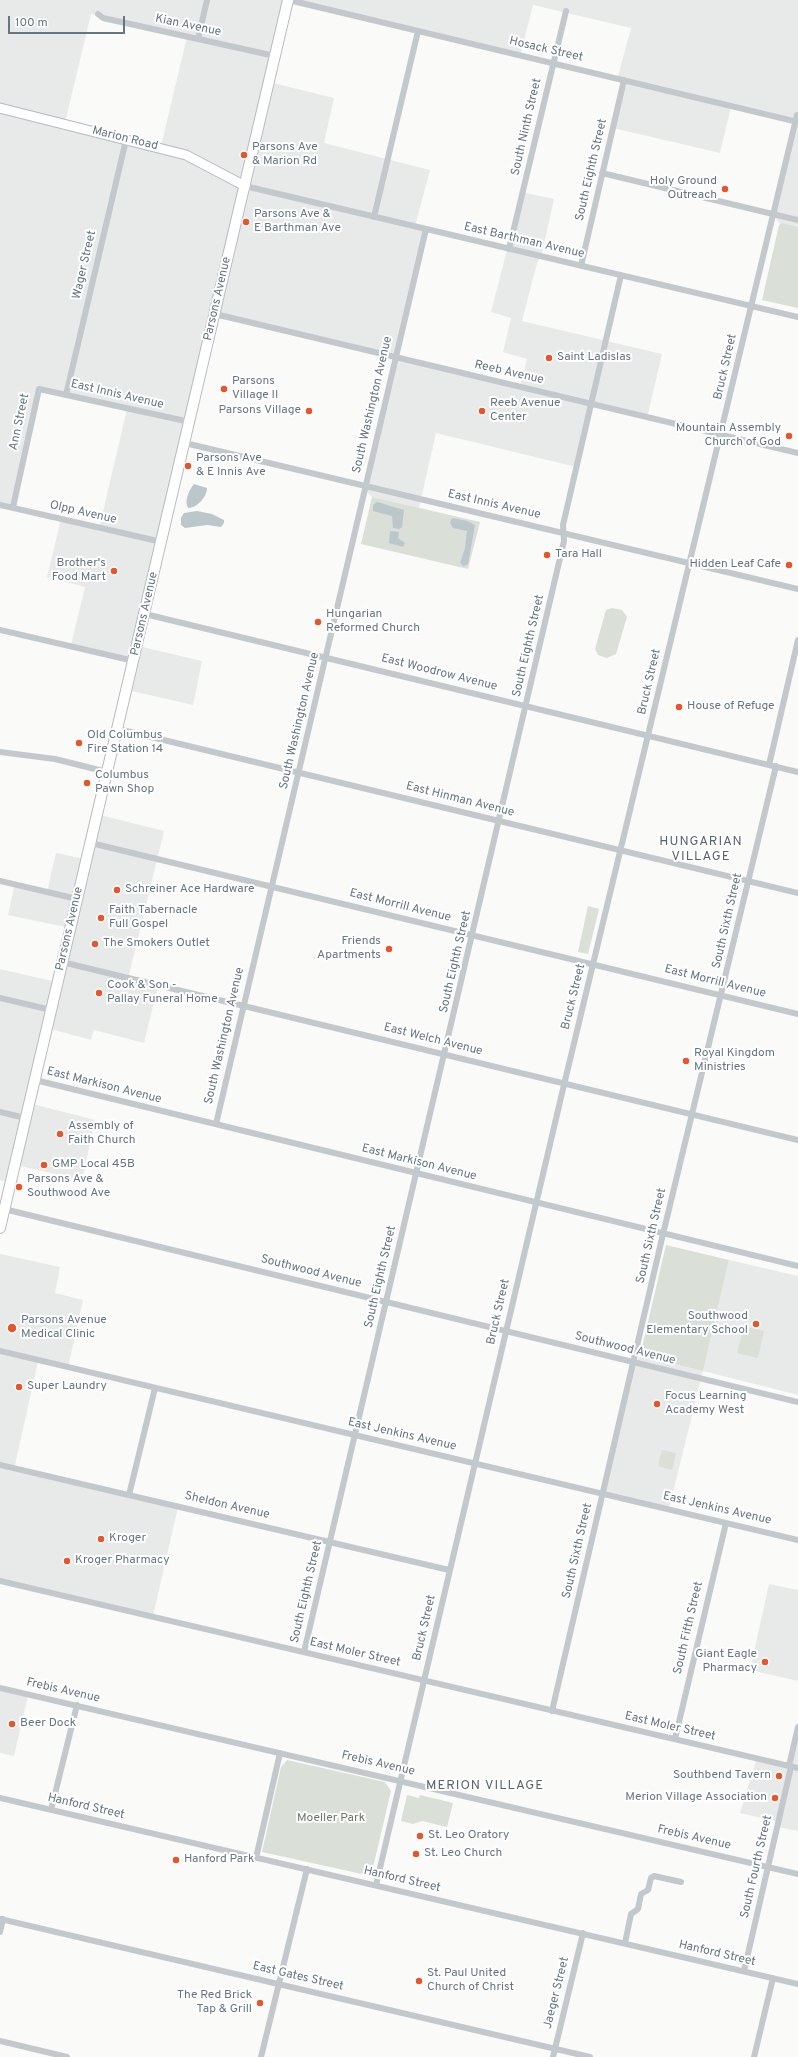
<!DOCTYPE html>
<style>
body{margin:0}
#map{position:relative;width:798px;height:2057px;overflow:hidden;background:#fafaf8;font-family:Overpass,sans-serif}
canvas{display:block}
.scale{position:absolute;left:8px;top:16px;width:117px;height:18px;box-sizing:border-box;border:2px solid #657683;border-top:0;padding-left:5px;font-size:12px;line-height:14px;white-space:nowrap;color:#657683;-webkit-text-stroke:3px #fff;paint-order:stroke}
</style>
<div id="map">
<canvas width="798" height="2057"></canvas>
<div class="scale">100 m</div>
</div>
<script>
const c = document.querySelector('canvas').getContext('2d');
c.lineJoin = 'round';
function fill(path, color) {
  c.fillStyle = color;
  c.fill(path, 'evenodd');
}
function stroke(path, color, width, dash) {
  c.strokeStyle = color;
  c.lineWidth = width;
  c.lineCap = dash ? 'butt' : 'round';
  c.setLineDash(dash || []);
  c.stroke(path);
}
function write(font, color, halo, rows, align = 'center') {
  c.font = font + ' Overpass,sans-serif';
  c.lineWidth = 4;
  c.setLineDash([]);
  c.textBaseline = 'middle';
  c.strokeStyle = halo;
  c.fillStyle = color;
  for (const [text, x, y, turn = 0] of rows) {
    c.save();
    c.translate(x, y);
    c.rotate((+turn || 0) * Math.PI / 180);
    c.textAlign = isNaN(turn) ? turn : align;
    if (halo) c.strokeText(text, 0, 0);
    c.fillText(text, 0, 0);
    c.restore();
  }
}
const built = new Path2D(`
 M0,0h798v227l-18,-3 -6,-9 22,-92 -65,-16 -11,46 -107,-25 10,-46 -6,-2 14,-52 -98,-23 -13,51 -234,-53 -17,79 65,16 -10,45 106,27 -15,56 12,3 -31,130 124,29 7,-29 -24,-7 8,-34 -20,-6 31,-120 32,7 -13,58 -4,6 -15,58 140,33 -15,64 -57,-13 -14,62 -140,-34 -17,75 -47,-11 -7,-7 31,-131 -182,-42 -76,329 64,15 -9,44 -66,-15 6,-27 -63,-14 15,-62 -38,-10 14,-58 38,10 28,-120 -86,-20 -28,119 -13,-3zM91,14l96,23 -26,109 -96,-23z
 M96,814l68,17 -36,148 30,7 -14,57 -50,-13 -3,10 -44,-12 -18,75 66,17 -13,60 -66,-15 -5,18 -11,-3v-211l57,13 13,-54 -62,-13 7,-31 32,8 9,-39 29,6z
 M0,1254l60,13 -5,26 28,7 -15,68 -30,-6 -24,107 164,38 -25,109 -153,-35z
 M729,1260l69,16v119l-95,-24 -35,141 -64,-16 30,-133 6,-7 63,15z
 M769,1584l29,6v91l-48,-11z
 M0,1688l28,8 -14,60 -14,-3z
 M798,1729v102l-20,-4 1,-5 -39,-9 16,-52 33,7z`);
const green = new Path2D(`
 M782,223l16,4v81l-36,-8 17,-75z
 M372,497l108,25 -12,47 -107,-25z
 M612,608l10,2 5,7 -11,37 -9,4 -9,-3 -3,-6 11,-39z
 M588,906l11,3 -11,45 -10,-2z
 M666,1245l63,15 -26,111 -63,-15z
 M744,1326l20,5 -6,27 -21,-5z
 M662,1450l14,3 -4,17 -14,-4z
 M287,1760l98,22 6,9 -20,85 -109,-24 19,-85z
 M407,1795l12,3 1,-3 33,8 -6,24 -25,-6 -9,3 -12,-3z`);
const water = new Path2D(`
 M194,484l13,4c0,9 -10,20 -19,20 -4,-7 1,-18 6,-24z
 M377,502l27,8 -2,17 -3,2 -6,-1 -1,-12 -19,-5v-6z
 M197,511l15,3 12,6v3l-3,4 -14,-2 -22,3 -4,-3v-7l3,-5z
 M452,518l15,3 8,4 -7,39 -4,2 -4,-3 5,-15 2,-17 -14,-3 -3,-5z
 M390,531l9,1 -1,6 7,5 -2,4 -14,-4z`);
const street = new Path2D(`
 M289,0l509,122
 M98,14l5,4 172,38
 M198,39l9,-39
 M602,173l196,47
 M245,186l553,131
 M374,217l44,-186
 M509,249l57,-238
 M581,266l43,-186
 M215,314l583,139
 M66,395l60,-255
 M185,443l613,146
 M0,505l162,37
 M13,507l26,-118 151,33
 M145,614l653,158
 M0,630l134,31
 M118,729l680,164
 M0,752l55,7 52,13
 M769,765l29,-125
 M91,843l707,171
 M0,881l77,18
 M62,962l736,178
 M0,998l51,12
 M35,1080l763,186
 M0,1112l25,6
 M216,1124l210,-895
 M4,1209l794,193
 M0,1351l798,189
 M0,1465l449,105
 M129,1495l26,-107
 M0,1581l798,187
 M304,1652l260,-1111 -1,-16 58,-250
 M0,1688l798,186
 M552,1711l111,-477 113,-468
 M675,1739l51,-216
 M789,1766l9,-39
 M0,1798l798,186
 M51,1810l26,-105
 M256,1858l24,-105
 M376,1885l187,-796 234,-974
 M0,1919l590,138
 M0,1932l3,-13
 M625,1943l6,-29 7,-5 3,-15 7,-4 3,-12 3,-2 27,6
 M744,1971l47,-204
 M0,2041l67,16
 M261,2057l46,-188
 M553,2057l30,-124
 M754,2057l19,-79`);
const secondary = new Path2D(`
 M0,108l186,47 59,31`);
const primary = new Path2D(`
 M0,1228l288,-1228`);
const markers = [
 [244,155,4,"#e4572e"],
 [725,189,4,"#e4572e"],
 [246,222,4,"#e4572e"],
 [549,358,4,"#e4572e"],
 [224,389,4,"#e4572e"],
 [309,411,4,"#e4572e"],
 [482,411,4,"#e4572e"],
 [789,436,4,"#e4572e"],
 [188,466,4,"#e4572e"],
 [547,555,4,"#e4572e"],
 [789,565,4,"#e4572e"],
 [114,571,4,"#e4572e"],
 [318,622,4,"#e4572e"],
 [679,707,4,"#e4572e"],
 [79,743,4,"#e4572e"],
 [87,783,4,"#e4572e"],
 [117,890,4,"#e4572e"],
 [101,918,4,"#e4572e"],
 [95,944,4,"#e4572e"],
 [389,949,4,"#e4572e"],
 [99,993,4,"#e4572e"],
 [686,1061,4,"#e4572e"],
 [60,1134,4,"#e4572e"],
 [44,1165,4,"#e4572e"],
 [19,1187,4,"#e4572e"],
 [756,1324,4,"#e4572e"],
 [12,1328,5,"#e4572e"],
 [19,1387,4,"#e4572e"],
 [657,1404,4,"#e4572e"],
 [101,1539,4,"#e4572e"],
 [67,1561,4,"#e4572e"],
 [765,1662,4,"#e4572e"],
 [12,1724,4,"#e4572e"],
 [779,1776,4,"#e4572e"],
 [775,1798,4,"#e4572e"],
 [420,1836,4,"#e4572e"],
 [416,1854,4,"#e4572e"],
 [176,1860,4,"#e4572e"],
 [419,1981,4,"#e4572e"],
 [260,2003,4,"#e4572e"]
];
const streetNames = [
 ["Kian Avenue",188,26,12],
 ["Hosack Street",546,50,13],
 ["South Ninth Street",527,127,-77],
 ["Marion Road",125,139,14],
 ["South Eighth Street",592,170,-77],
 ["East Barthman Avenue",524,241,13],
 ["Wager Street",85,265,-77],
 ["Parsons Avenue",218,299,-77],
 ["Bruck Street",726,367,-77],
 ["Reeb Avenue",509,373,13],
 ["East Innis Avenue",117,395,13],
 ["South Washington Avenue",373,405,-77],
 ["Ann Street",20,422,-78],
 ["East Innis Avenue",494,505,13],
 ["Olpp Avenue",83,513,13],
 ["Parsons Avenue",145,614,-77],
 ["South Eighth Street",529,646,-77],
 ["East Woodrow Avenue",439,673,14],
 ["Bruck Street",650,682,-77],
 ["South Washington Avenue",300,721,-77],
 ["East Hinman Avenue",460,800,14],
 ["East Morrill Avenue",400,906,14],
 ["South Sixth Street",728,921,-77],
 ["Parsons Avenue",70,929,-77],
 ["South Eighth Street",456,962,-77],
 ["East Morrill Avenue",715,982,14],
 ["Bruck Street",574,997,-76],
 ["South Washington Avenue",225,1036,-77],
 ["East Welch Avenue",433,1040,14],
 ["East Markison Avenue",104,1086,14],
 ["East Markison Avenue",419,1163,14],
 ["South Sixth Street",652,1236,-77],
 ["Southwood Avenue",311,1272,14],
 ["South Eighth Street",381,1277,-77],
 ["Bruck Street",499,1312,-77],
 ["Southwood Avenue",625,1349,14],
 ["East Jenkins Avenue",402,1435,13],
 ["Sheldon Avenue",227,1506,13],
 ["East Jenkins Avenue",717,1509,13],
 ["South Sixth Street",578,1551,-77],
 ["South Eighth Street",307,1592,-77],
 ["Bruck Street",425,1628,-77],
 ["South Fifth Street",689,1628,-77],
 ["East Moler Street",355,1653,13],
 ["Frebis Avenue",63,1691,13],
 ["East Moler Street",670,1727,13],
 ["Frebis Avenue",378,1764,13],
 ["Hanford Street",86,1807,13],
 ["Frebis Avenue",694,1838,13],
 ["South Fourth Street",757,1867,-77],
 ["Hanford Street",402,1880,13],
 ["Hanford Street",717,1954,13],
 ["East Gates Street",298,1977,13],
 ["Jaeger Street",557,1993,-76]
];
const poiNames = [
 ["Parsons Ave",252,148],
 ["& Marion Rd",252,162],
 ["Holy Ground",717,182,"right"],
 ["Outreach",717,196,"right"],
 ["Parsons Ave &",254,215],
 ["E Barthman Ave",254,229],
 ["Saint Ladislas",557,358],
 ["Parsons",232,382],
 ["Village II",232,396],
 ["Reeb Avenue",490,404],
 ["Center",490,418],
 ["Parsons Village",301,411,"right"],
 ["Mountain Assembly",781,429,"right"],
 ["Church of God",781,443,"right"],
 ["Parsons Ave",196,459],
 ["& E Innis Ave",196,473],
 ["Tara Hall",555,555],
 ["Brother's",106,564,"right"],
 ["Food Mart",106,578,"right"],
 ["Hidden Leaf Cafe",781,565,"right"],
 ["Hungarian",326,615],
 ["Reformed Church",326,629],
 ["House of Refuge",687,707],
 ["Old Columbus",87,736],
 ["Fire Station 14",87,750],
 ["Columbus",95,776],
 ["Pawn Shop",95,790],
 ["Schreiner Ace Hardware",125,890],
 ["Faith Tabernacle",109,911],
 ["Full Gospel",109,925],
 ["Friends",381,942,"right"],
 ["Apartments",381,956,"right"],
 ["The Smokers Outlet",103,944],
 ["Cook & Son -",107,986],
 ["Pallay Funeral Home",107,1000],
 ["Royal Kingdom",694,1054],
 ["Ministries",694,1068],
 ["Assembly of",68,1127],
 ["Faith Church",68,1141],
 ["GMP Local 45B",52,1165],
 ["Parsons Ave &",27,1180],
 ["Southwood Ave",27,1194],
 ["Southwood",748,1317,"right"],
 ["Elementary School",748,1331,"right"],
 ["Parsons Avenue",21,1321],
 ["Medical Clinic",21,1335],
 ["Super Laundry",27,1387],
 ["Focus Learning",665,1397],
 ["Academy West",665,1411],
 ["Kroger",109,1539],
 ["Kroger Pharmacy",75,1561],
 ["Giant Eagle",757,1655,"right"],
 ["Pharmacy",757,1669,"right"],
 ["Beer Dock",20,1724],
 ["Southbend Tavern",771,1776,"right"],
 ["Merion Village Association",767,1798,"right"],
 ["St. Leo Oratory",428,1836],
 ["St. Leo Church",424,1854],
 ["Hanford Park",184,1860],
 ["St. Paul United",427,1974],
 ["Church of Christ",427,1988],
 ["The Red Brick",252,1996,"right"],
 ["Tap & Grill",252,2010,"right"]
];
const parkNames = [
 ["Moeller Park",331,1819]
];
const neighbourhoodNames = [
 ["HUNGARIAN",701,842],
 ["VILLAGE",701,857],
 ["MERION VILLAGE",485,1786]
];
fill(built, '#e8e9e9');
fill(green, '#dadfd7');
fill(water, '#bbc7cb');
stroke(secondary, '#b3babf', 11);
stroke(primary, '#b5babe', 12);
stroke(street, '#c3c8cc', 6);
stroke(secondary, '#fff', 9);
stroke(primary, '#fff', 10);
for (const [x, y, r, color] of markers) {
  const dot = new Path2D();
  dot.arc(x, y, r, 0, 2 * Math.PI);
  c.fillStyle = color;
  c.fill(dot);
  stroke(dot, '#fff', 1.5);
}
write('12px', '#657683', '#fff', streetNames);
write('12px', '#657683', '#fff', poiNames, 'left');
write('12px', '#687a64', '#fff', parkNames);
c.letterSpacing = '1px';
write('13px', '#57646e', '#fff', neighbourhoodNames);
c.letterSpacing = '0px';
</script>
